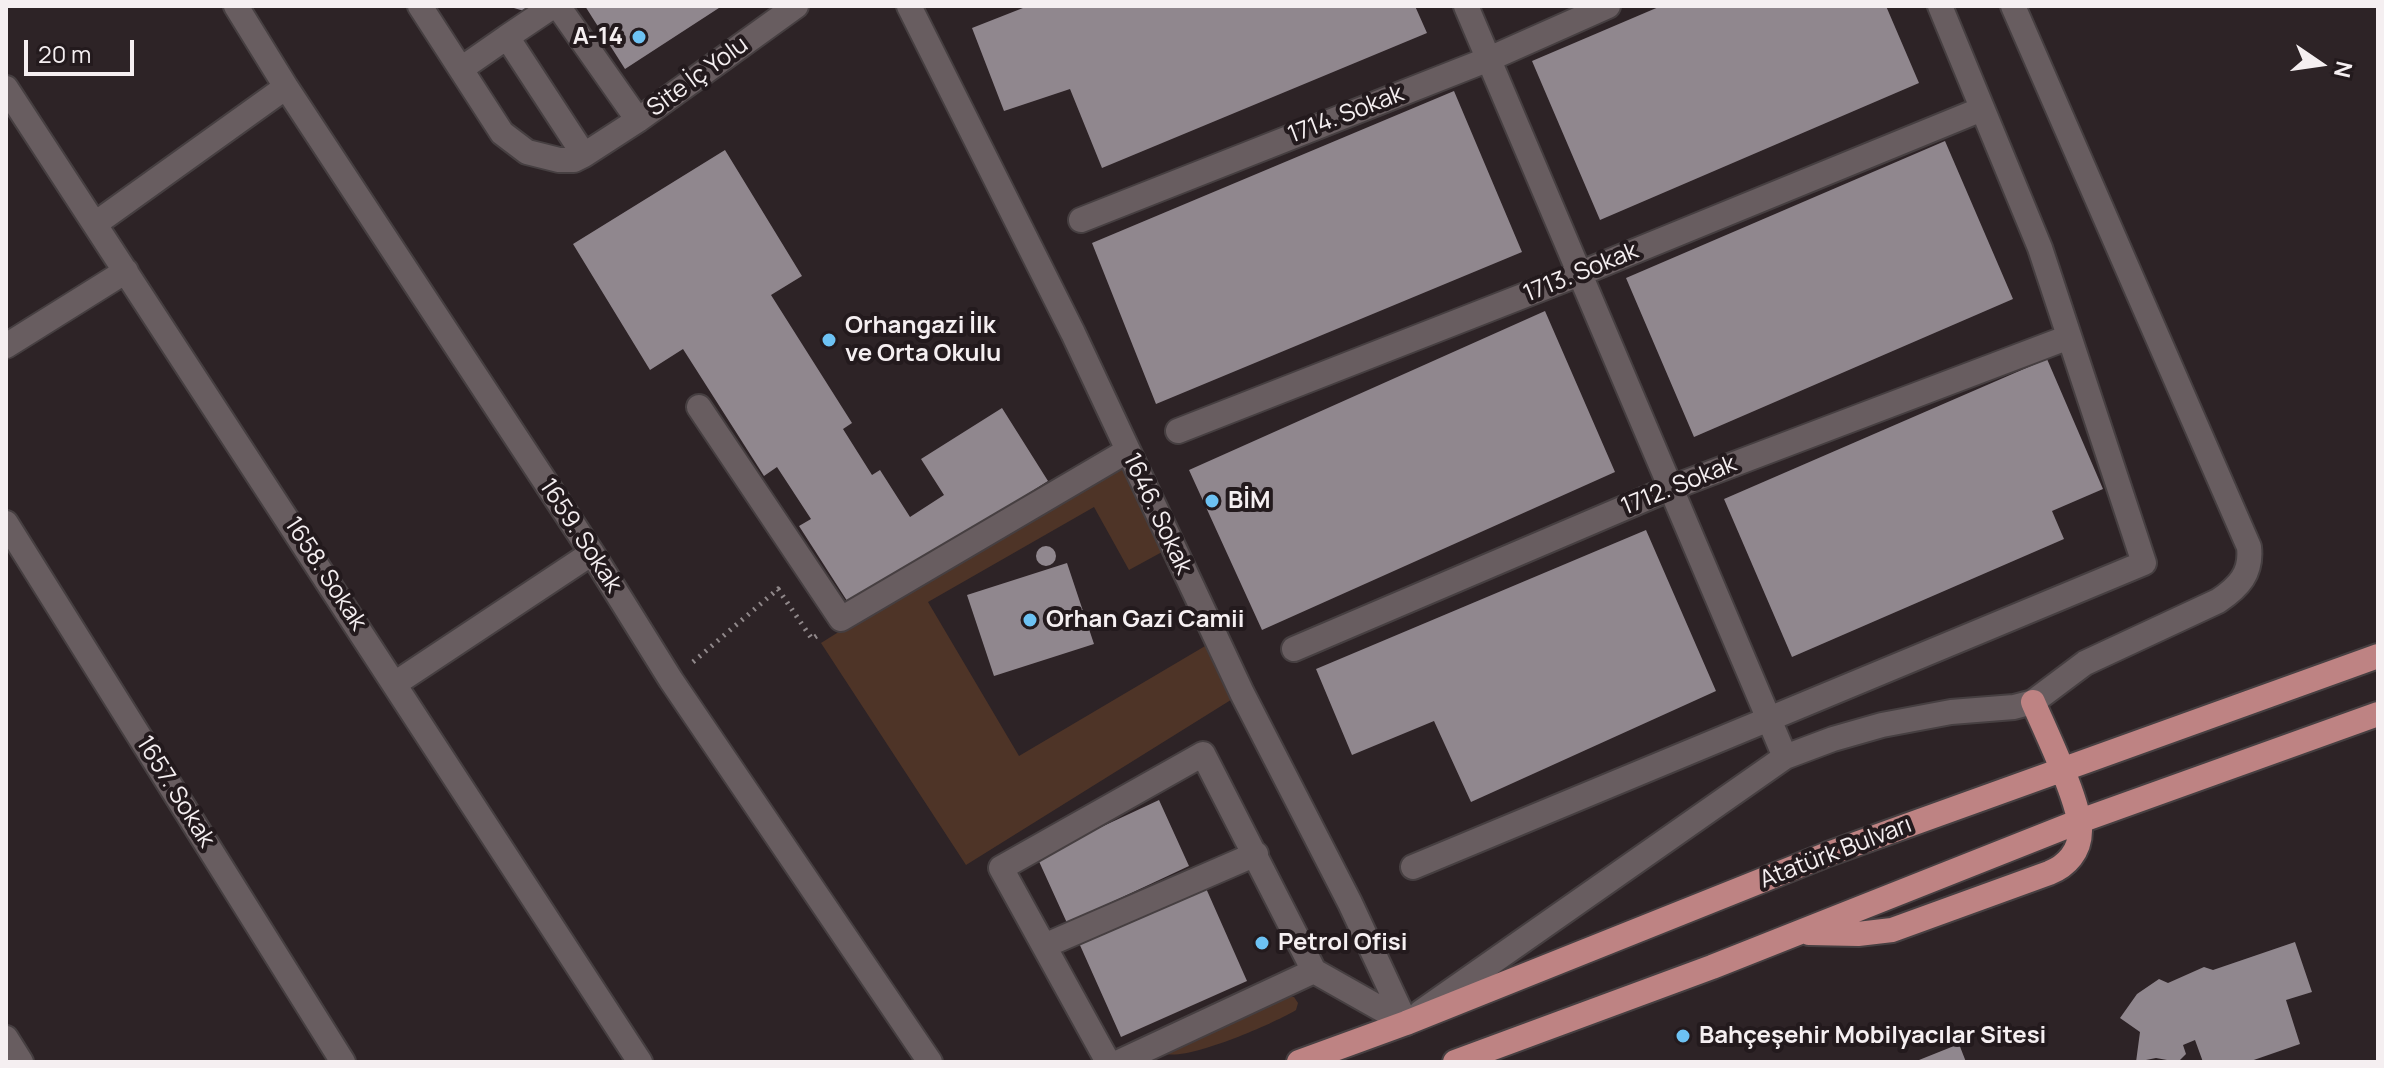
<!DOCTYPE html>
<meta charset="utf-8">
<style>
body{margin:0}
#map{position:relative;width:2384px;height:1068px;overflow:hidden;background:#2d2326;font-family:Manrope,sans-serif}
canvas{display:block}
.frame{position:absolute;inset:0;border:8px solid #f5eff1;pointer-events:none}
.north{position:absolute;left:2280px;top:24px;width:80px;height:80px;-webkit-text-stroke:6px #231a1d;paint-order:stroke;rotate:103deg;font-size:22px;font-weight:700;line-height:32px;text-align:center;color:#f5eff1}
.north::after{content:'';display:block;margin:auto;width:28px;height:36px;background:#f5eff1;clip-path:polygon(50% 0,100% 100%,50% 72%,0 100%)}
.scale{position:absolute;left:24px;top:40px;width:110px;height:36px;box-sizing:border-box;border:4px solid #f5eff1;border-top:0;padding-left:10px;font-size:24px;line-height:28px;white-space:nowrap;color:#f5eff1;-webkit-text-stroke:6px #231a1d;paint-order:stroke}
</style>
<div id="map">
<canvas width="2384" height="1068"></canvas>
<div class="frame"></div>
<div class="north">N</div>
<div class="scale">20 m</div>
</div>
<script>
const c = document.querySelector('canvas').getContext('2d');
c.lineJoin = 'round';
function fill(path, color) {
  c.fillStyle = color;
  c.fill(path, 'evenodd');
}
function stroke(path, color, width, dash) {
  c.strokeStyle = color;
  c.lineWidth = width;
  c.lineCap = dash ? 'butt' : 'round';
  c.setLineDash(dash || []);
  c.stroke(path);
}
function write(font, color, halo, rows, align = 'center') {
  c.font = font + ' Manrope,sans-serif';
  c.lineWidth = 8;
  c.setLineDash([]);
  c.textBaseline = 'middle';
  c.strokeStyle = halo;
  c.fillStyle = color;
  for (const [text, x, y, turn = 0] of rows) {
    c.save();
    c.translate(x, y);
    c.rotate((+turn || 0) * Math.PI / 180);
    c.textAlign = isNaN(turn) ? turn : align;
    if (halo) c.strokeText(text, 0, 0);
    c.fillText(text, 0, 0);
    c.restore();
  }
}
const green = new Path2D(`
 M1127,451l46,95 -44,24 -35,-63 -166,95 91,154 198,-117 25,54 -276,172 -145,-222z
 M1284,996l10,1 4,6 -2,7c-21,13 -112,53 -133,43z`);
const building = new Path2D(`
 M507,6h25l-1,7z
 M585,6h137l-97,63z
 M1028,6h387l12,27 -325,135 -32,-79 -66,22 -32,-83z
 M1661,6h225l33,77 -319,137 -68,-159z
 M1454,91l68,161 -366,152 -64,-161z
 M1945,141l68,158 -319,138 -68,-159z
 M725,150l77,126 -31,19 81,128 -9,6 29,46 8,-5 30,47 34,-22 -23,-36 81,-51 46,73 -197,126 -52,-81 12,-7 -34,-52 -13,9 -81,-127 -33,21 -77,-126z
 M1545,311l70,161 -353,158 -73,-160z
 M2047,359l56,130 -51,22 12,28 -272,118 -68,-158z
 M1646,530l70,161 -245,111 -37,-81 -82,34 -36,-86z
 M1036 556a10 10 0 1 1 20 0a10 10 0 1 1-20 0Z
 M1067,563l27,81 -100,32 -27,-81z
 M1159,800l30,66 -122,57 -30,-66z
 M1205,886l42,95 -126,56 -42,-94z
 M2295,942l17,50 -26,8 14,44 -52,18h-45l-8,-22 -12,5 3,9 -8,8 -22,-4 -20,4 4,-30 -20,-14 17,-24 22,-15 9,4 36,-16 9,3z
 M1959,1044l7,18h-52z`);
const path = new Path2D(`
 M693,662l85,-73 34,50 6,-4`);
const minor = new Path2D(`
 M236,6l50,81 306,466 79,127 259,382
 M420,6l82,127 25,19 32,8h15l10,-5 54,-35 158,-114
 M553,6l-46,31 77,118
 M558,6l80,114
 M909,6l164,327 169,360 108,210 56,120
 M1466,6l319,751
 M461,69l46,-32
 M6,88l634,974
 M1081,220l408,-161 119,-53
 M95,224l191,-137
 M6,346l120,-75
 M699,407l142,212 286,-168
 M1178,431l401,-157 403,-165
 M6,523l337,539
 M1294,649l377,-161 398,-151
 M396,683l196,-130
 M1413,867l731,-304 -104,-315 -100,-242
 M1044,946l212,-92
 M1421,1012l364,-255 48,-18 49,-14 69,-13 63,-5 19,-5 52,-39 133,-62c21,-14 34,-28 31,-54l-236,-541
 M6,1038l15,24
 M1108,1062l-107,-194 202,-114 111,217 92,52
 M1119,1062l195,-91`);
const major = new Path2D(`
 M1809,933l49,1 34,-4 157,-57c18,-7 31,-22 31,-42 1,-27 -35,-101 -47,-129
 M1299,1062l107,-39 422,-169 550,-198
 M1455,1062l257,-95 368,-146 298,-107`);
const markers = [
 [639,37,8,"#6dc2f3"],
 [829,340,8,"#6dc2f3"],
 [1212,501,8,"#6dc2f3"],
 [1030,620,8,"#6dc2f3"],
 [1262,943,8,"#6dc2f3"],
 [1683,1036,8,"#6dc2f3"]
];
const poiNames = [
 ["A-14",623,37,"right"],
 ["Orhangazi İlk",845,326],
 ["ve Orta Okulu",845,354],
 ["BİM",1228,501],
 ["Orhan Gazi Camii",1046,620],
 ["Petrol Ofisi",1278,943],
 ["Bahçeşehir Mobilyacılar Sitesi",1699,1036]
];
const streetNames = [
 ["Site İç Yolu",698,77,-36],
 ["1714. Sokak",1346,115,-21],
 ["1713. Sokak",1581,273,-22],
 ["1712. Sokak",1679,486,-22],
 ["1646. Sokak",1157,514,65],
 ["1659. Sokak",580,536,57],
 ["1658. Sokak",325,574,57],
 ["1657. Sokak",175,792,58],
 ["Atatürk Bulvarı",1836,853,-21]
];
fill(green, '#4e3427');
fill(building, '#90878e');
stroke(minor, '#463f41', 28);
stroke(major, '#463f41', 28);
stroke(path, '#90888a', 5, [2, 6]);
stroke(minor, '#685d60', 24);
stroke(major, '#be8383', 24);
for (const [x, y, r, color] of markers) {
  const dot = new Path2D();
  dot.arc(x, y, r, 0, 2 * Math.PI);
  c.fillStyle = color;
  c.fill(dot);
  stroke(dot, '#231a1d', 3);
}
write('bold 24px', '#f5eff1', '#231a1d', poiNames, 'left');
write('24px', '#f5eff1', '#231a1d', streetNames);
</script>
